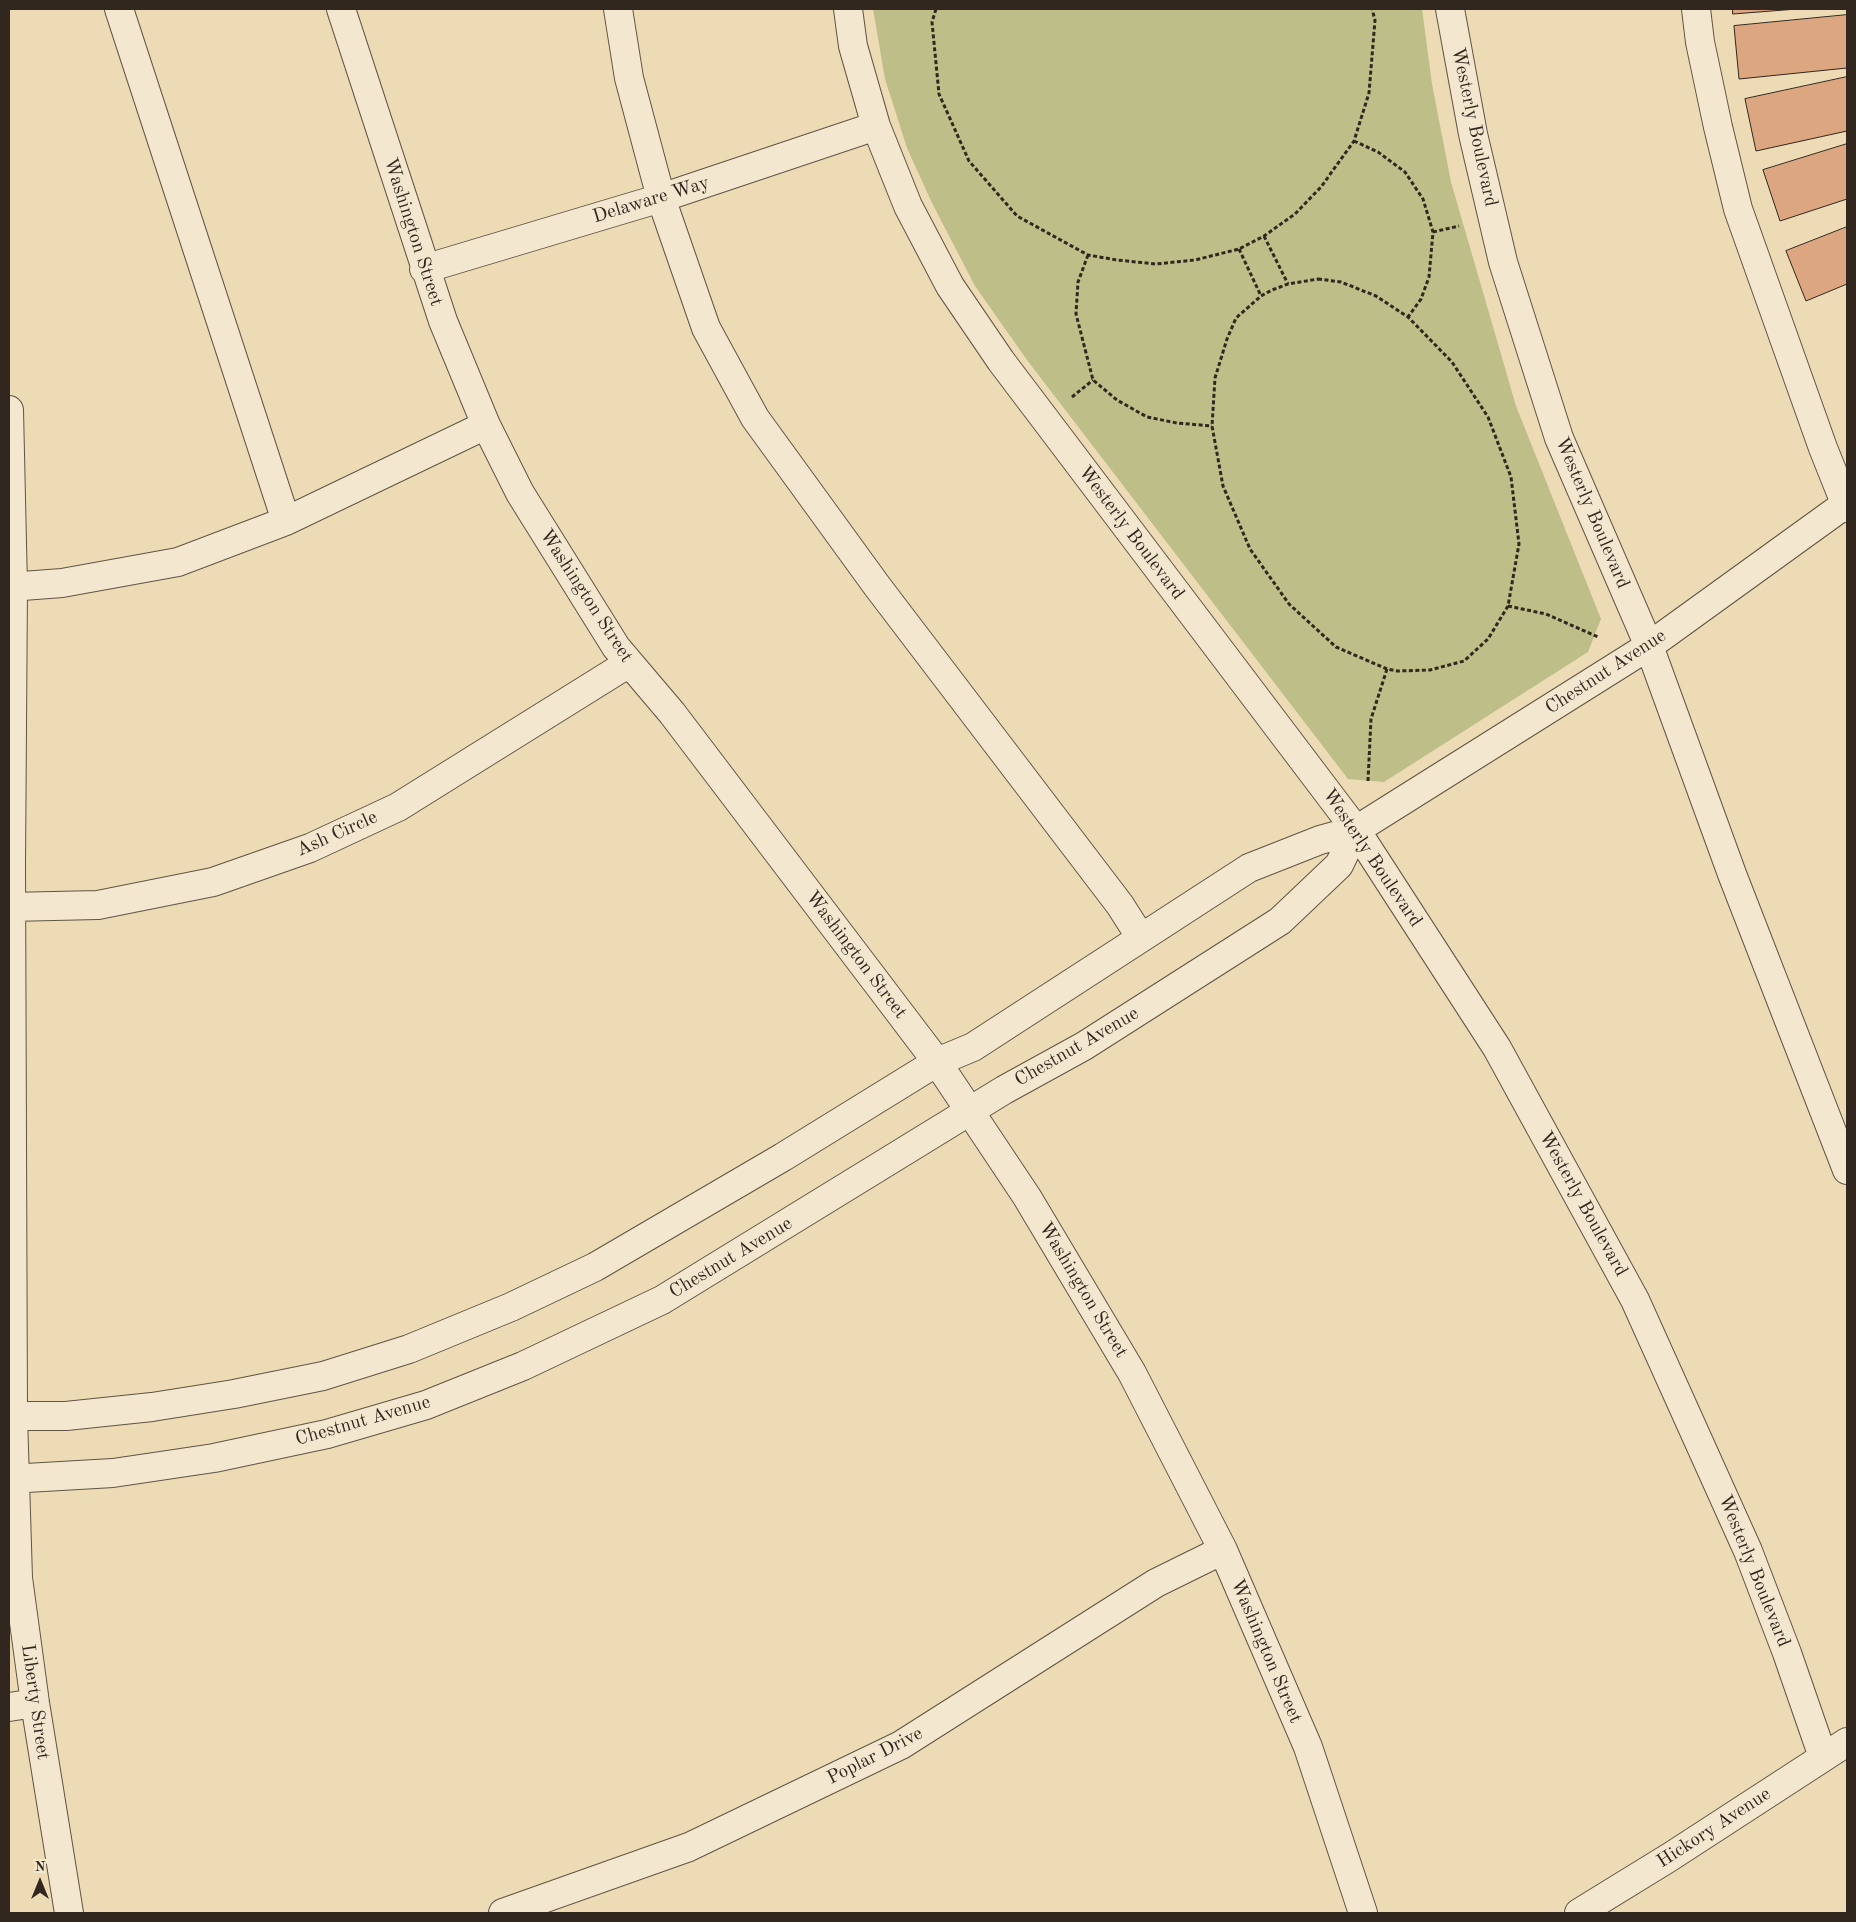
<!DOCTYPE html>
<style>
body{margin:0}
#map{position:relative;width:1856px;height:1922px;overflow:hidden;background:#ecdbb5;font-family:"Old Standard TT",serif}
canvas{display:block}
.frame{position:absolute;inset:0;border:10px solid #32271f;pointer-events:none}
.north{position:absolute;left:15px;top:1857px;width:50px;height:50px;-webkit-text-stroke:4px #f3e8cf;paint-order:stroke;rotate:0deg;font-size:14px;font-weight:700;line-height:20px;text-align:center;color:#32271f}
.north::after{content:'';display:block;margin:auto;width:18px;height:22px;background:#32271f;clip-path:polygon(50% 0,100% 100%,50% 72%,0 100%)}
</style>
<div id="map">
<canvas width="1856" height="1922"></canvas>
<div class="frame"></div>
<div class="north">N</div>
</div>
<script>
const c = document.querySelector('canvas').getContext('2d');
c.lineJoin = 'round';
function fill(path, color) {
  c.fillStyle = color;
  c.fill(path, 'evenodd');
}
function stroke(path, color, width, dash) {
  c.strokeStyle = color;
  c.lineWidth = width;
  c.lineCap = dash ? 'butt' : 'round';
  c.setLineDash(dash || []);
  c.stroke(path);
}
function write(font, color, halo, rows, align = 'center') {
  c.font = font + ' "Old Standard TT",serif';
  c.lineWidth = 4.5;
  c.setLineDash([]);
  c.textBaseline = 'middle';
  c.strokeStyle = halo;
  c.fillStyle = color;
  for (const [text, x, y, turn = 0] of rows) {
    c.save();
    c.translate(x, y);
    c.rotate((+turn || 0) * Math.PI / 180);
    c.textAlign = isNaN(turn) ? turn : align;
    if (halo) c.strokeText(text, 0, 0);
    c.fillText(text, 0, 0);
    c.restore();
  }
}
const green = new Path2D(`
 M873,9h549l10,75 19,98 65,224 85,213 -13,33 -204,130 -36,-3 -321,-419 -52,-74 -43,-83 -25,-55 -22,-69z`);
const building = new Path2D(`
 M1733,9h64l-64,5z
 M1847,15v53l-108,11 -5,-53z
 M1847,77v54l-91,20 -11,-52z
 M1847,144v55l-67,22 -17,-51z
 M1847,227v57l-41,17 -20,-50z`);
const path = new Path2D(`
 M936,9l-4,13 7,72 30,67 48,55 71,39 29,5 39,4 39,-4 44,-11 25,-13 31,-22 26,-27 33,-46 15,-48 6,-73 -3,-11
 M1354,141l24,11 27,20 18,27 10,33 -4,45 -8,22 -13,18
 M1433,232l26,-6
 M1264,236l24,48
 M1239,249l22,47
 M1088,255l-10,27 -2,32 17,66 24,20 30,17 30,6 35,3
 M1318,279l23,3 35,14 32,21 44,45 36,55 23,60 8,67 -11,62 -20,33 -24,22 -34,9 -33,1 -10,-2 -51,-22 -47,-43 -39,-55 -27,-63 -11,-60 3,-48 12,-39 9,-21 25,-22 11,-6 16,-6z
 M1072,397l21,-17
 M1508,606l38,8 52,23
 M1368,781l3,-62 16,-50`);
const minor = new Path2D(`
 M119,9l167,512
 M341,9l102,312 43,104 34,68 96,154 56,66 265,349 90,135 105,176 91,177 85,197 55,166
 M618,9l11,69 32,120 45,130 49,90 122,168 243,319 21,33
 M848,9l5,37 23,80 32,80 42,80 51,75 355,469 141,218 138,252 113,251 39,102 36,104
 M1450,9l23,125 30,128 56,176 90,208 83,228 115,296
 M1696,9l4,33 18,85 20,82 85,239 24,60
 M424,269l237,-71 215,-72
 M9,410l4,177 -2,279 2,550 5,162 17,125 34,210
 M9,587l53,-4 116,-21 108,-41 200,-96
 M9,907l89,-2 115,-23 97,-34 88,-41 231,-144
 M9,1416h57l86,-9 82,-13 89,-18 86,-27 102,-42 84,-40 188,-110 154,-95 36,-15 276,-179 71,-28 36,-10 293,-184 198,-143
 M9,1479l104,-6 101,-15 113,-24 99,-29 97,-39 139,-66 342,-210 80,-44 196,-125 59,-56 17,-35
 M9,1707l26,-4
 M503,1913l186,-66 212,-102 255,-162 67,-33
 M1579,1913l91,-56 177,-115`);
const streetNames = [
 ["Westerly Boulevard",1474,127,78],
 ["Delaware Way",651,200,-17],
 ["Washington Street",413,232,72],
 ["Westerly Boulevard",1592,513,67],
 ["Westerly Boulevard",1131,533,53],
 ["Washington Street",586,596,57],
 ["Chestnut Avenue",1606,672,-33],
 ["Ash Circle",337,834,-24],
 ["Westerly Boulevard",1372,858,56],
 ["Washington Street",856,955,53],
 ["Chestnut Avenue",1077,1047,-30],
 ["Westerly Boulevard",1583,1204,61],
 ["Chestnut Avenue",731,1258,-31],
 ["Washington Street",1083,1290,59],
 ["Chestnut Avenue",363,1421,-16],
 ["Westerly Boulevard",1754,1571,68],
 ["Washington Street",1266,1651,67],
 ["Liberty Street",35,1702,82],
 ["Poplar Drive",875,1756,-27],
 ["Hickory Avenue",1714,1828,-33]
];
fill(green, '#bebe89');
fill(building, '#dba680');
stroke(building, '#32271f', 1);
stroke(minor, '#605444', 30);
stroke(path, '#32271f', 3, [4, 2.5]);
stroke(minor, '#f3e8cf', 28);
write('19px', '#32271f', '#f3e8cf', streetNames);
</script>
